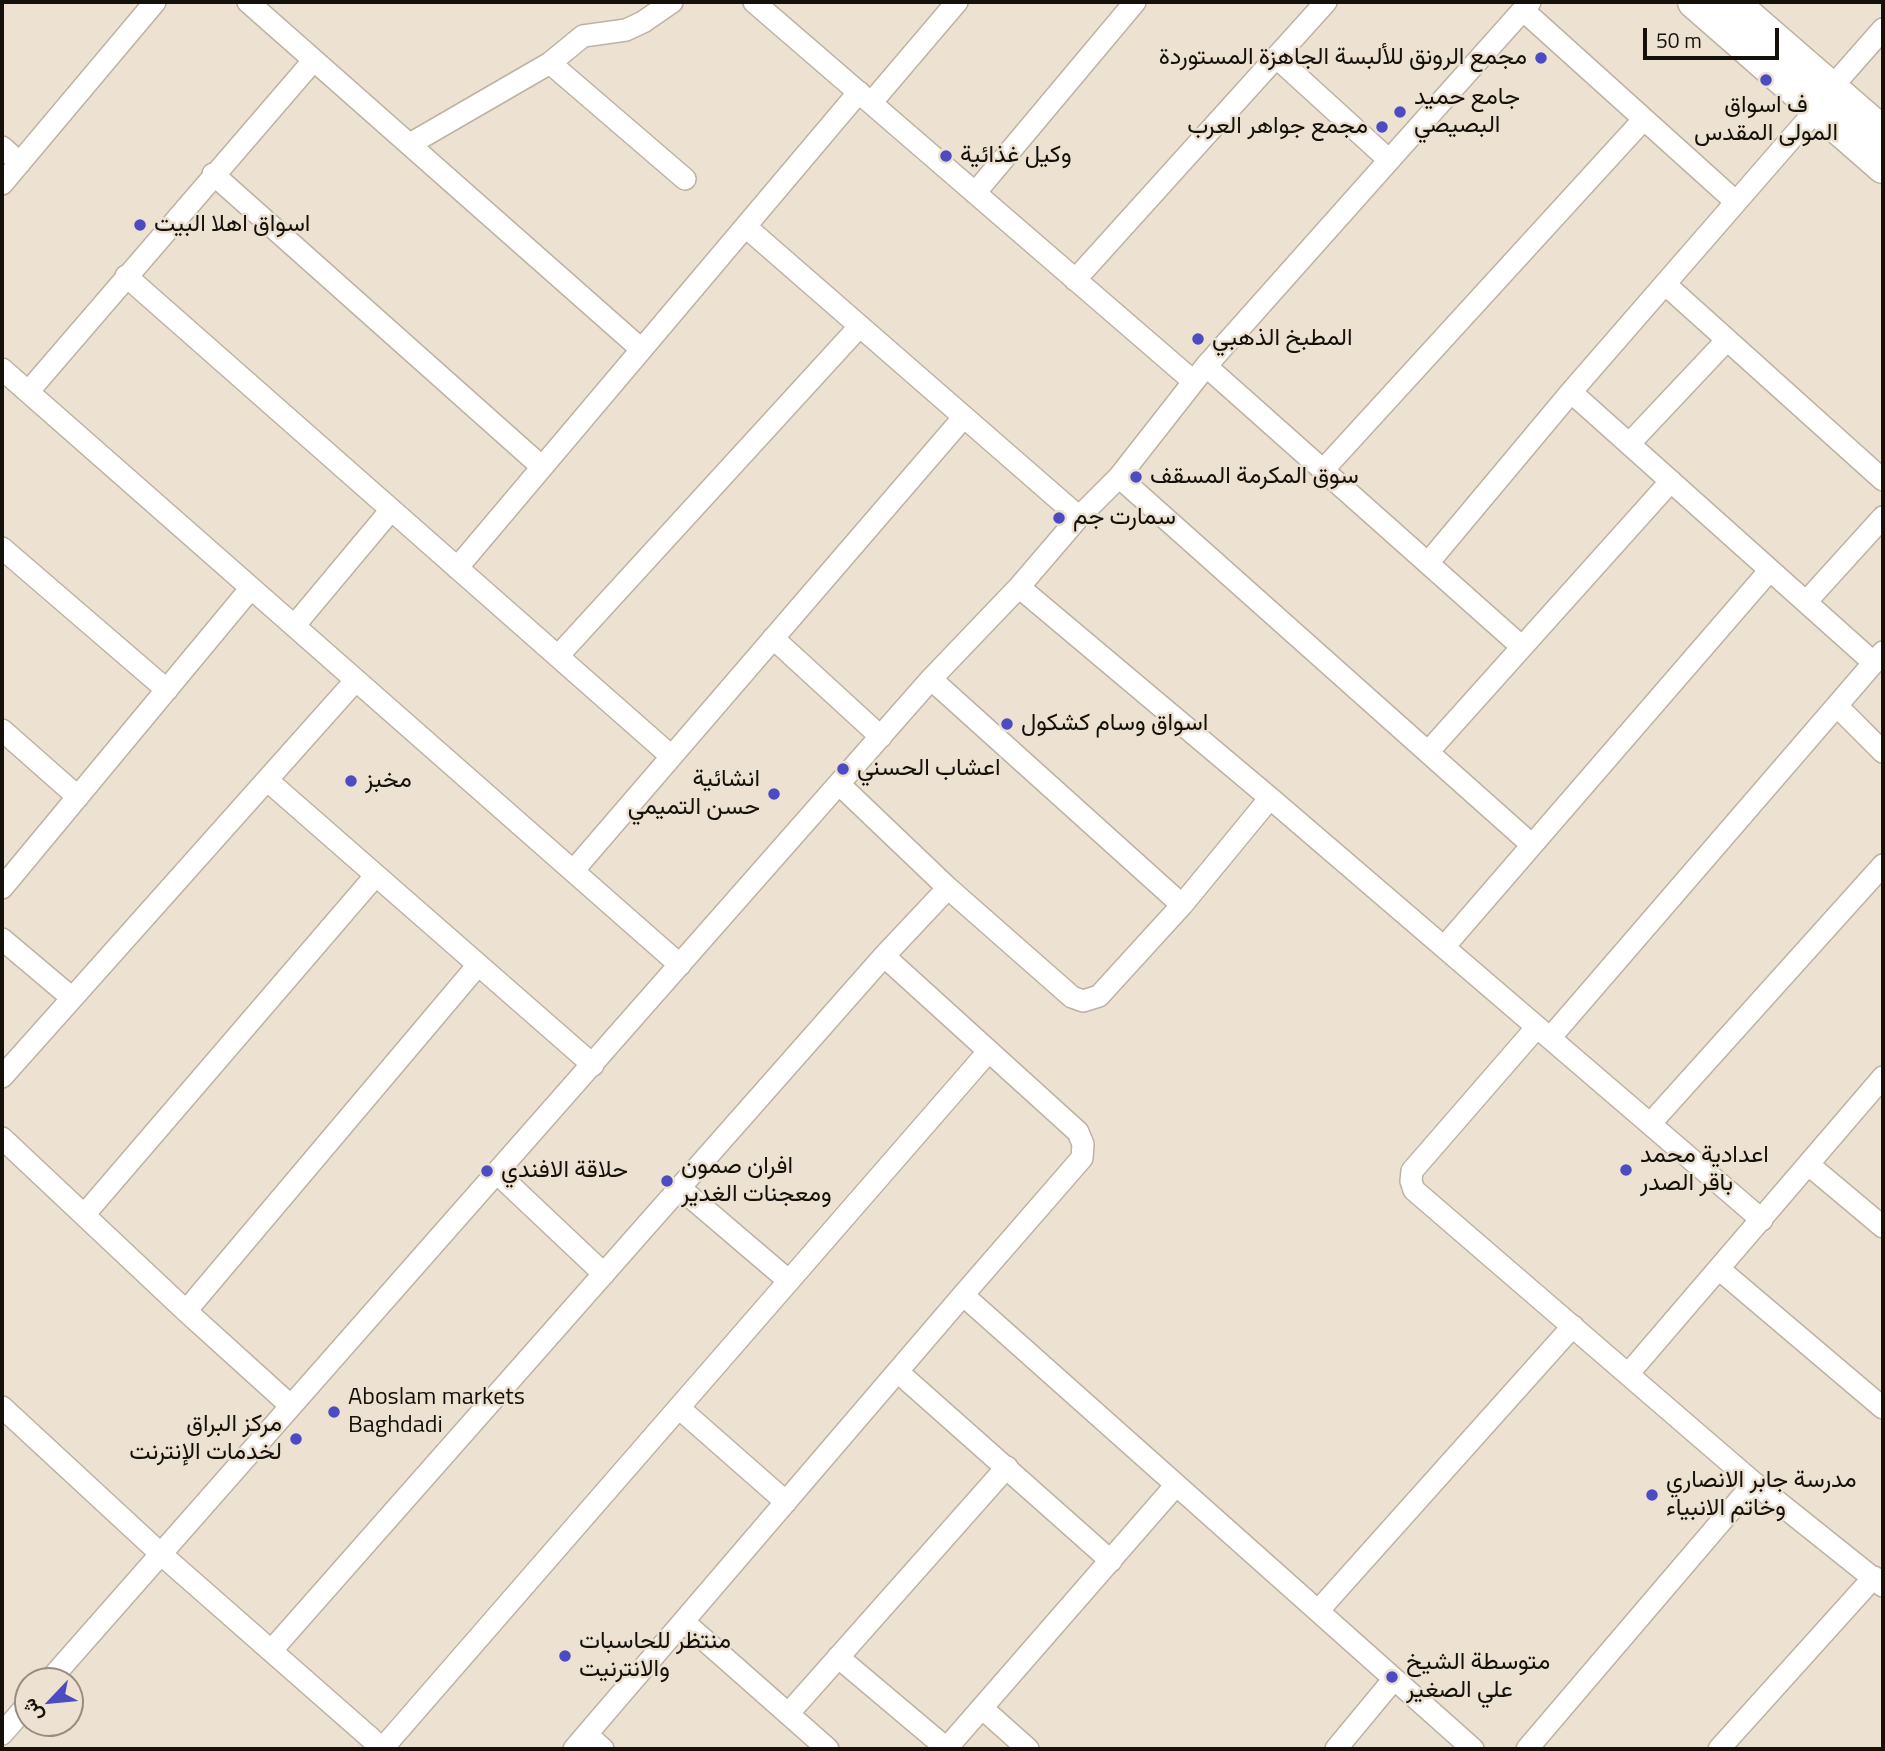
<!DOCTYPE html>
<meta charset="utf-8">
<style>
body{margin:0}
#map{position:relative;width:1885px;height:1751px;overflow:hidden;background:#ede1d1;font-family:"Titillium Web",Vazirmatn,sans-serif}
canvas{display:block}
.frame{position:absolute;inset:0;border:4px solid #14100a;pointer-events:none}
.north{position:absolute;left:14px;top:1667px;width:70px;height:70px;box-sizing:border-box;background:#ede1d1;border:2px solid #968d81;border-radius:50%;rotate:244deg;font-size:19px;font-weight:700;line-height:28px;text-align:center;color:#14100a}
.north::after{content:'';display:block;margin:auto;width:24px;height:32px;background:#4c4bc1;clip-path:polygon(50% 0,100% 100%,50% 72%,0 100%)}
.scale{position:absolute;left:1643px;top:28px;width:136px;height:32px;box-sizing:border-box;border:4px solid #14100a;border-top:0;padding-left:9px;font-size:21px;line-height:24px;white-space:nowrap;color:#14100a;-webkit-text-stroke:5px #ede1d1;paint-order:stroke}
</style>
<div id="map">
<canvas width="1885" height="1751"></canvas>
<div class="frame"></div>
<div class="north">ش</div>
<div class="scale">50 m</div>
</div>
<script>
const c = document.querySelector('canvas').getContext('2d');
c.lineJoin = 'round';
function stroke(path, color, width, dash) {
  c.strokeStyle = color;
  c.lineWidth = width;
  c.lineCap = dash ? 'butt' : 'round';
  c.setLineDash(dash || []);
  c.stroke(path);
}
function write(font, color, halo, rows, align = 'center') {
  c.font = font + ' "Titillium Web",Vazirmatn,sans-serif';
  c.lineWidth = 5;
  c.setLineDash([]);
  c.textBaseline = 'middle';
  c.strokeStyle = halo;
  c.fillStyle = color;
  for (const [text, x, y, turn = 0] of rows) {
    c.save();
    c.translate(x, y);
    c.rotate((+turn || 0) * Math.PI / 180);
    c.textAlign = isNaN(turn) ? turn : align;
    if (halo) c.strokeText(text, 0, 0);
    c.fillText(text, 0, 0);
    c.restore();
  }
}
const minor = new Path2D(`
 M248,2l393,347
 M754,2l439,379
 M1523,10l213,192
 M1276,57l113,103
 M550,63l135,116
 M1831,88l52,-59
 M871,103l86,-101
 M410,144l140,-81 33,-27 43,-6 17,-8 29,-20
 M2,147l18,16
 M213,174l329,293
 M2,184l153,-182
 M975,193l160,-191
 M746,227l333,290
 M126,276l545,480
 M1075,280l251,-278
 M1665,284l218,196
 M1206,366l316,281
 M2,369l678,596
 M28,392l285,-331
 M1571,392l303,271
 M1629,444l98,-104
 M1324,469l320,-350
 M1119,477l413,368
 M2,548l165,142
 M1428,563l143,-171 246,-283
 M457,568l402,-476
 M1019,587l251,211 492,422
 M1806,602l77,-85
 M294,626l97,-116
 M773,638l108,99
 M558,656l301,-329
 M931,679l251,226
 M1837,706l46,46
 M2,730l76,67
 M1428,752l243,-271
 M267,780l326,285
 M839,784l109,104 124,109 11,4 16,-5 83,-91 88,-107
 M573,871l390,-453
 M2,888l249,-300
 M2,939l70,59
 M1444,947l326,-377
 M1537,1027l-125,144 -1,10 3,9 340,293 129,103
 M1550,1038l333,-386
 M2,1077l354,-397
 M1650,1124l233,-259
 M2,1138l184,173 105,95
 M1809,1165l74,62
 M497,1173l107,101
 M680,1188l109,93
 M84,1215l292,-340
 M1719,1269l164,139
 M963,1295l510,454
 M186,1311l292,-346
 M898,1372l213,189
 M1629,1373l254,-296
 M2,1407l160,148 221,194
 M679,1408l107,94
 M1318,1611l255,-285
 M684,1622l144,127
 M271,1651l613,-695 64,-68
 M838,1657l108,91
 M49,1681l882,-1002 88,-92 60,-70 40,-40 87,-111 324,-364
 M982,1708l46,41
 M788,1714l219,-247
 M2,1734l26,-30
 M587,1735l16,14
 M382,1749l606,-697
 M574,1749l389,-454 119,-137 1,-14 -5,-12 -194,-176
 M946,1749l230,-264
 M1336,1749l58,-70
 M1527,1749l227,-266
 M1719,1749l155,-172`);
const secondary = new Path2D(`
 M1694,2l189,165
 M1732,2l151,131`);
const markers = [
 [1541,58,7,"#4c4bc1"],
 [1766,80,7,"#4c4bc1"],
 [1400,112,7,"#4c4bc1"],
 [1382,127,7,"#4c4bc1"],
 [946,156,7,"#4c4bc1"],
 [140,225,7,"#4c4bc1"],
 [1198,339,7,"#4c4bc1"],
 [1136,477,7,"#4c4bc1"],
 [1059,518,7,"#4c4bc1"],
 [1007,724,7,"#4c4bc1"],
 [843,769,7,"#4c4bc1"],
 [351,781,7,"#4c4bc1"],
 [774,794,7,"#4c4bc1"],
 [1626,1170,7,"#4c4bc1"],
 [487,1171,7,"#4c4bc1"],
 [667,1181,7,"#4c4bc1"],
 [334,1412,7,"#4c4bc1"],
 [296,1439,7,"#4c4bc1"],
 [1652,1495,7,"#4c4bc1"],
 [565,1656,7,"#4c4bc1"],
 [1392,1677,7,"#4c4bc1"]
];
const poiNames = [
 ["مجمع الرونق للألبسة الجاهزة المستوردة",1527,58,"right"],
 ["جامع حميد",1414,98],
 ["البصيصي",1414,126],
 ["ف اسواق",1766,106,"center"],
 ["المولى المقدس",1766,134,"center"],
 ["مجمع جواهر العرب",1368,127,"right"],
 ["وكيل غذائية",960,156],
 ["اسواق اهلا البيت",154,225],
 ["المطبخ الذهبي",1212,339],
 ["سوق المكرمة المسقف",1150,477],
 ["سمارت جم",1073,518],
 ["اسواق وسام كشكول",1021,724],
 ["اعشاب الحسني",857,769],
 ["انشائية",760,780,"right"],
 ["حسن التميمي",760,808,"right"],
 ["مخبز",365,781],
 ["اعدادية محمد",1640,1156],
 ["باقر الصدر",1640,1184],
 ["افران صمون",681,1167],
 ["ومعجنات الغدير",681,1195],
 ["حلاقة الافندي",501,1171],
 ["Aboslam markets",348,1398],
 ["Baghdadi",348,1426],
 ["مركز البراق",282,1425,"right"],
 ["لخدمات الإنترنت",282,1453,"right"],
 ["مدرسة جابر الانصاري",1666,1481],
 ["وخاتم الانبياء",1666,1509],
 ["منتظر للحاسبات",579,1642],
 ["والانترنيت",579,1670],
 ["متوسطة الشيخ",1406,1663],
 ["علي الصغير",1406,1691]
];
stroke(minor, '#bdb2a3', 24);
stroke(secondary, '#bdb2a3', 35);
stroke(minor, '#fff', 21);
stroke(secondary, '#fff', 32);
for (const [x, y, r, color] of markers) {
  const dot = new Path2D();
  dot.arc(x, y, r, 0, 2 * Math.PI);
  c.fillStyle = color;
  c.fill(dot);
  stroke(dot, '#ede1d1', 2.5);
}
write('24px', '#14100a', '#ede1d1', poiNames, 'left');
</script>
